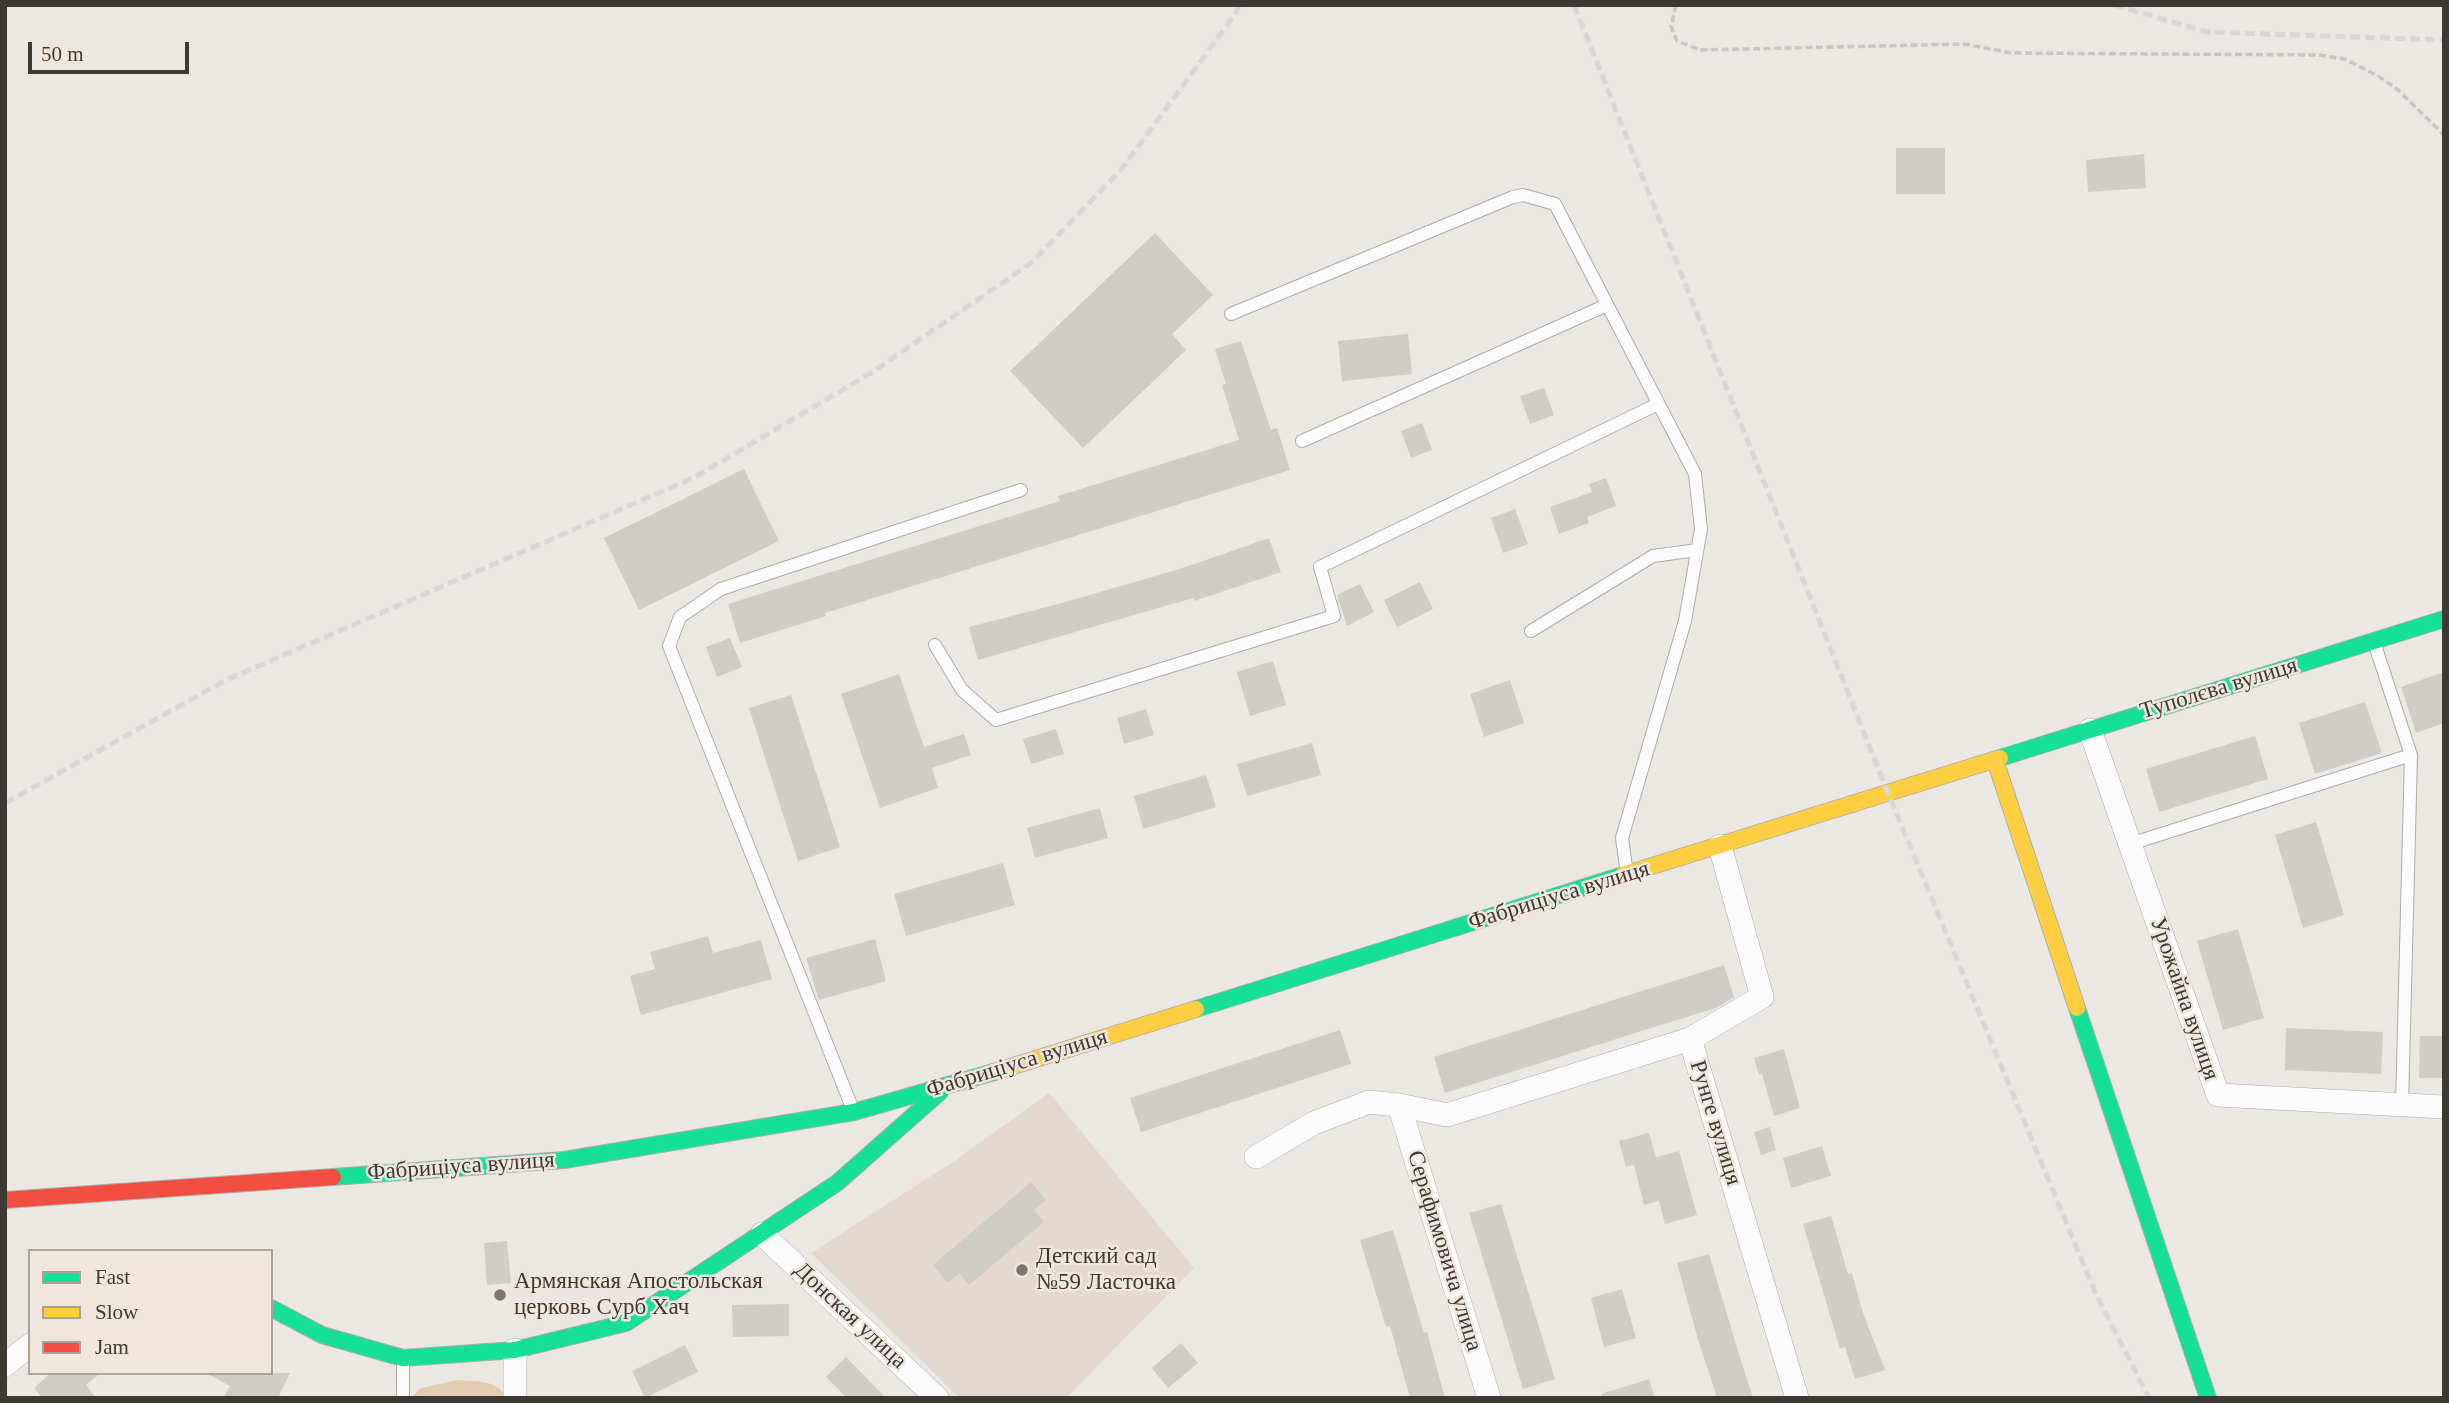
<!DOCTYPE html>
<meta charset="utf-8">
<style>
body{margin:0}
#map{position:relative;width:2449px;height:1403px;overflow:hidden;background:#ebe7e2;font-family:Georgia,serif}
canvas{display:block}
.frame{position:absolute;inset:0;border:7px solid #3d3a36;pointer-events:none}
.legend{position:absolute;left:28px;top:1249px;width:245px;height:126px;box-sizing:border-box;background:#efe7de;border:2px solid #a8a29b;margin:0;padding:9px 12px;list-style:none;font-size:21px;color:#3d3a36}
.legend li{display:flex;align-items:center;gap:14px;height:35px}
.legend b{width:35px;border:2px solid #a8a29b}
.scale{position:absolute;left:28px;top:42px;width:161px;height:32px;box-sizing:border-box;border:4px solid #3d3a36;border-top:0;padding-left:9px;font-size:21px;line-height:24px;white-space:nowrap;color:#3d3a36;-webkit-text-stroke:5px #efe7de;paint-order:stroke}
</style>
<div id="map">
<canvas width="2449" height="1403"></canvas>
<div class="frame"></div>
<ul class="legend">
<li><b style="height:9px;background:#16e098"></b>Fast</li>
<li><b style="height:9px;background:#ffcf43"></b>Slow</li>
<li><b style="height:9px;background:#f24e42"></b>Jam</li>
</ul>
<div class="scale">50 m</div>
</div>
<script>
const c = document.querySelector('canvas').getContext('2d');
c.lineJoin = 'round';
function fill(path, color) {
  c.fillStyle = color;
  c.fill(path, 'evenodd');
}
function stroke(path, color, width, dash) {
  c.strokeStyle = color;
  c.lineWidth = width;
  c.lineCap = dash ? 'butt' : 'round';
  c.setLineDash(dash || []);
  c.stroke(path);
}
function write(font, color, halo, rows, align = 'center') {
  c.font = font + ' Georgia,serif';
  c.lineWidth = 5;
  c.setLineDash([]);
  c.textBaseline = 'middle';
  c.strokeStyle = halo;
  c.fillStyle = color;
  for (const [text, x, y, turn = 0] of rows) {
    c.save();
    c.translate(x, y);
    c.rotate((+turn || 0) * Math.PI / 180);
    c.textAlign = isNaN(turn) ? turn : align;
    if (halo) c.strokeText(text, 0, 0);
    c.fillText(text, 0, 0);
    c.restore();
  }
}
const built = new Path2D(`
 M1049,1093l145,175 -128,130h-106l-149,-145 145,-93z`);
const green = new Path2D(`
 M458,1380c18,2 40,-1 48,18h-95l10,-10z`);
const building = new Path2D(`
 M1896,148h49v46h-49z
 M2144,154l2,34 -58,4 -2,-32z
 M1155,233l58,62 -41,39 14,16 -103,98 -73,-77z
 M1408,334l4,40 -70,7 -4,-40z
 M1241,341l30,89 6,-2 13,42 -465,143 1,3 -86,27 -12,-39 332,-103 -2,-5 181,-56 -17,-55 4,-1 -11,-35z
 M1544,388l10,27 -24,9 -10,-28z
 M1422,423l10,27 -21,8 -10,-27z
 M744,469l35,72 -140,69 -35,-72z
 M1606,478l10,28 -29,11 2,6 -30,11 -9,-27 42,-15 -3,-8z
 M1515,509l13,35 -25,9 -12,-35z
 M1269,538l12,34 -87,29 -1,-3 -215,62 -9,-33 93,-24 121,-35z
 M1420,582l13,27 -36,18 -13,-27z
 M1360,584l14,28 -27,14 -10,-31z
 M730,638l12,29 -25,10 -11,-30z
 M1273,661l13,44 -36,11 -13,-44z
 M2444,672v51l-28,10 -15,-46z
 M899,674l25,73 40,-13 7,21 -39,13 6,20 -58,20 -39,-114z
 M1510,680l14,43 -40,14 -14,-43z
 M791,695l49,152 -42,14 -49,-153z
 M2365,702l17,51 -67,21 -16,-51z
 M1146,709l8,26 -30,9 -7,-26z
 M1056,729l8,25 -33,10 -8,-25z
 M2255,736l13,43 -109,33 -13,-43z
 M1312,743l9,32 -74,21 -10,-32z
 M1206,775l10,32 -73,22 -9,-33z
 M1100,808l8,30 -73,20 -8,-30z
 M2316,822l28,93 -41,13 -28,-93z
 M1003,863l12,42 -109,31 -12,-42z
 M2238,929l26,89 -41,12 -26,-89z
 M708,936l5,17 48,-13 11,39 -131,36 -11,-39 25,-7 -5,-17z
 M875,939l11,42 -67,19 -13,-42z
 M1724,965l10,32 -16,10 -273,86 -11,-36z
 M2286,1028l97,4 -2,42 -96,-4z
 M1340,1030l11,34 -210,68 -11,-34z
 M2420,1036h24v42h-25z
 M1784,1049l16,59 -26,8 -12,-42 -3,1 -5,-17z
 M1770,1127l6,23 -15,5 -7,-23z
 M1649,1133l7,24 23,-6 18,64 -32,9 -6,-23 -15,4 -10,-40 -8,2 -7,-26z
 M1822,1146l9,30 -40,12 -8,-30z
 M1031,1182l15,18 -12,10 10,12 -75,63 -10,-12 -11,10 -15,-18z
 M1501,1204l54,175 -32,10 -54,-176z
 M1831,1216l17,58 4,-1 11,40 22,57 -30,9 -10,-32 -5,2 -37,-125z
 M1393,1230l31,103 3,-1 18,66h-35l-20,-72 -4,1 -26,-87z
 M507,1241l4,42 -24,2 -3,-42z
 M1709,1254l29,97 15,47h-36l-20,-62 -20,-73z
 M1622,1289l14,49 -32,9 -13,-49z
 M789,1304v32l-56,1 -1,-32z
 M1181,1343l17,20 -30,25 -16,-20z
 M685,1345l13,27 -53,26 -13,-27z
 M846,1357l40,41h-39l-21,-21z
 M51,1373h49l-14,12 10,13h-54l-8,-10z
 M206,1373h84l-12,25h-55l7,-12z
 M1649,1379l6,19h-53l-1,-4z`);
const path = new Path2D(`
 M1676,5l-5,22 6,14 23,9 265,-6 46,9 308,2 26,4 35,18 18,13 46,45`);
const lane = new Path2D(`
 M1231,314l282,-117 10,-2 32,9 140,270 6,55 -16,92 -63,217 5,36
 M1302,441l305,-136
 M1531,631l122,-75 44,-6
 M935,645l27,45 34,30 338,-104 -14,-49 338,-163
 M2130,844l281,-89 -37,-113
 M2402,1105l9,-350
 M853,1110l-184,-464 11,-29 41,-28 300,-99
 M403,1398v-40`);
const street = new Path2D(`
 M2090,730l128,365 226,12
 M1720,846l42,151 -72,42 107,359
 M1399,1105l90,293
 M1256,1157l58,-34 55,-21 30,3 48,10 243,-76
 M762,1234l175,164
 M515,1350v48
 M5,1365l25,-20`);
const fast = new Path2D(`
 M2000,758l444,-139
 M2077,1008l131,390
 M1196,1009l427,-134
 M333,1177l231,-17 290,-48 140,-40
 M271,1308l51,27 81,23 112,-8 111,-27 211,-140 103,-91`);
const slow = new Path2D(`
 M1995,760l82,248
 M1623,875l377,-117
 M994,1072l202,-63`);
const jam = new Path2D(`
 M5,1200l328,-23`);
const rail = new Path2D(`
 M1574,5l314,788 207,499 54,106
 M2114,5l93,27 237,8
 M5,803l223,-124 465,-201 178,-105 160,-110 90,-93 115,-157 3,-8`);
const markers = [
 [1022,1270,7,"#7a7772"],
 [500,1295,7,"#7a7772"]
];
const streetNames = [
 ["Туполєва вулиця",2219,689,-17],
 ["Фабриціуса вулиця",1559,896,-17],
 ["Урожайна вулиця",2184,999,71],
 ["Фабриціуса вулиця",1017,1064,-17],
 ["Рунге вулиця",1715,1123,73],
 ["Фабриціуса вулиця",461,1167,-4],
 ["Серафимовича улица",1444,1251,73],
 ["Донская улица",850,1316,43]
];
const poiNames = [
 ["Детский сад",1036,1257],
 ["№59 Ласточка",1036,1283],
 ["Армянская Апостольская",514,1282],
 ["церковь Сурб Хач",514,1308]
];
fill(built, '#e3d9d0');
fill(green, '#e3ccb2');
fill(building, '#d0ccc8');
stroke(lane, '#b0ada9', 14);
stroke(street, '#b0ada9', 24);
stroke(fast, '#b0ada9', 18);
stroke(slow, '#b0ada9', 18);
stroke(jam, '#b0ada9', 18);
stroke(path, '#c9c8c5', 3.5, [7, 3.5]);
stroke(lane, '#fcfbfb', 12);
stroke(street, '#fcfbfb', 23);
stroke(fast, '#16e098', 16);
stroke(slow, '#ffcf43', 16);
stroke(jam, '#f24e42', 16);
stroke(rail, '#d8d8d6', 5, [10, 5]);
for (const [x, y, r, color] of markers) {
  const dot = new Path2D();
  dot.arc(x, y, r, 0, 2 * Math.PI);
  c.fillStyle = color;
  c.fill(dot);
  stroke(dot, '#efe7de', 2.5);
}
write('23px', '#3d3a36', '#efe7de', streetNames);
write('23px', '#3d3a36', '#efe7de', poiNames, 'left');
</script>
